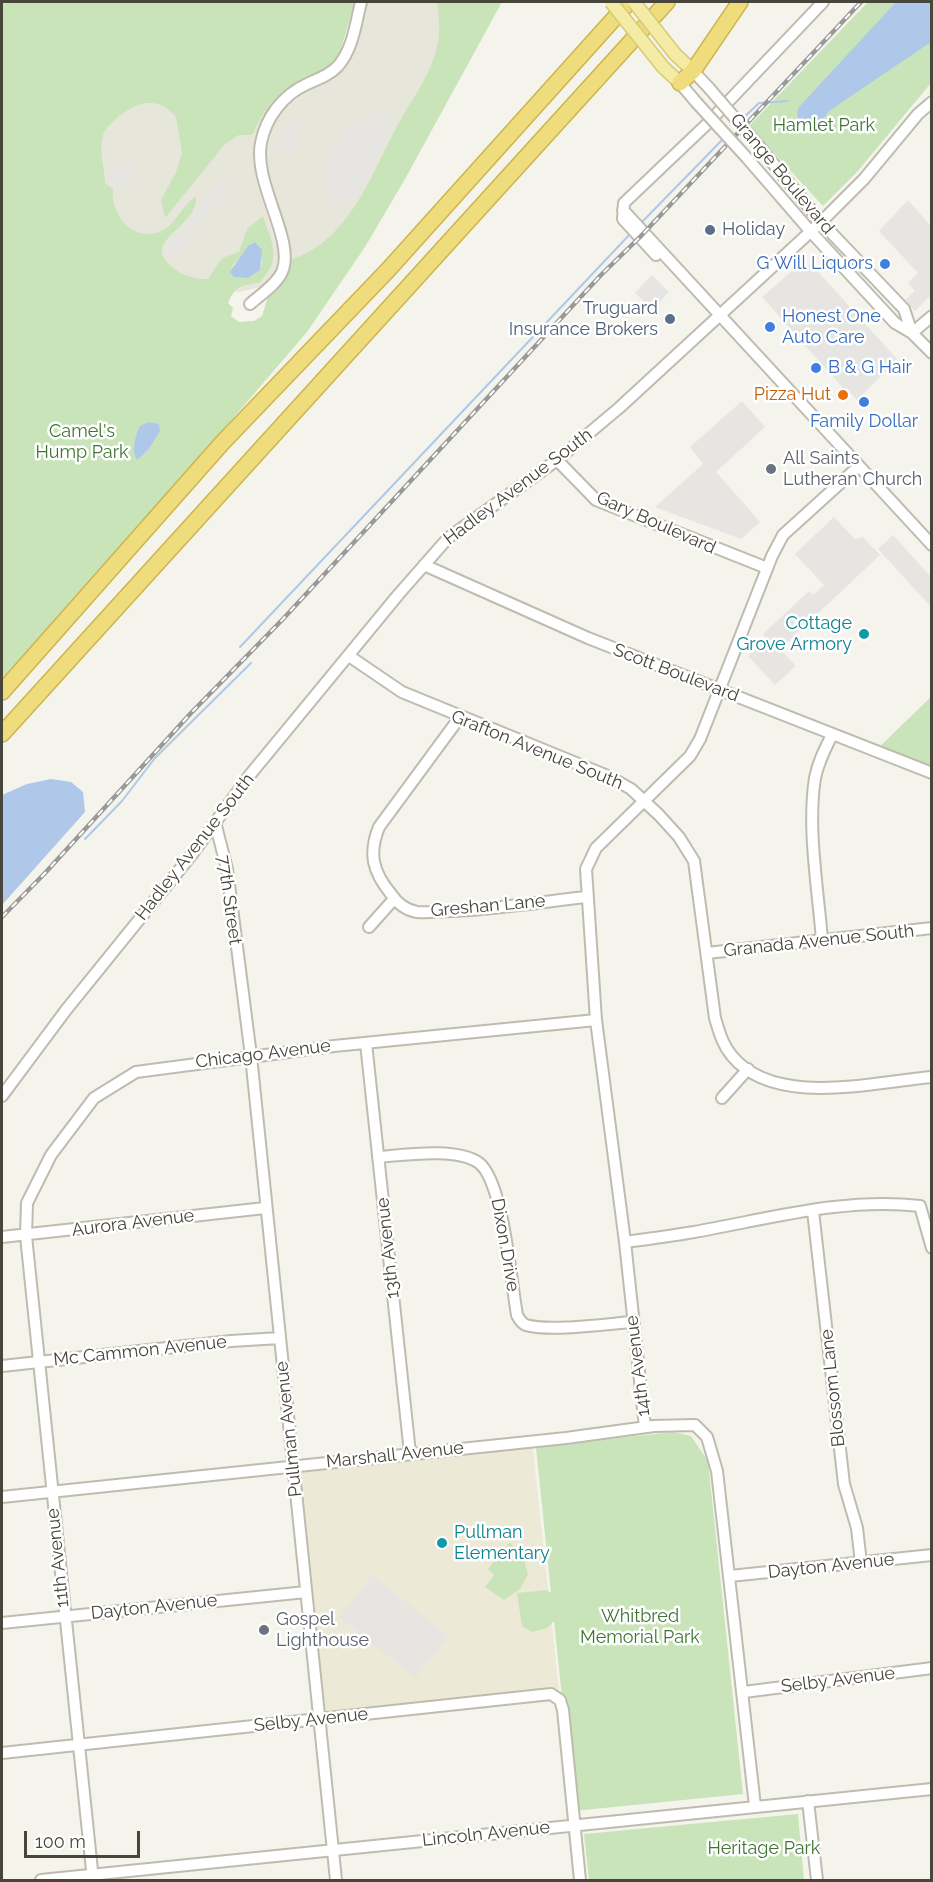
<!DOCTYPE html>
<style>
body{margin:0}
#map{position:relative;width:933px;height:1882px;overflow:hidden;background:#f4f3ec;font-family:Raleway,sans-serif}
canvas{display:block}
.frame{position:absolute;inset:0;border:3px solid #48453a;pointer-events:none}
.scale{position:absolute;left:24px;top:1831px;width:116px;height:27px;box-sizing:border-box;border:3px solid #48453a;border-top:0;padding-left:8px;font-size:18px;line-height:21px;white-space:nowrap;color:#48453a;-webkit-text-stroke:4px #fff;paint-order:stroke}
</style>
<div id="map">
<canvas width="933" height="1882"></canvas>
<div class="frame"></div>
<div class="scale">100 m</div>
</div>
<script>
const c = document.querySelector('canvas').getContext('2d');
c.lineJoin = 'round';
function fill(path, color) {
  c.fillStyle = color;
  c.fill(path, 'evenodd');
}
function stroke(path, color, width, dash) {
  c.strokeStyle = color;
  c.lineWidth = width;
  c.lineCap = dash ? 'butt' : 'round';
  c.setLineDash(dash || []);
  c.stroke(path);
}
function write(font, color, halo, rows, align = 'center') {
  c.font = font + ' Raleway,sans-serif';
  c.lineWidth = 5;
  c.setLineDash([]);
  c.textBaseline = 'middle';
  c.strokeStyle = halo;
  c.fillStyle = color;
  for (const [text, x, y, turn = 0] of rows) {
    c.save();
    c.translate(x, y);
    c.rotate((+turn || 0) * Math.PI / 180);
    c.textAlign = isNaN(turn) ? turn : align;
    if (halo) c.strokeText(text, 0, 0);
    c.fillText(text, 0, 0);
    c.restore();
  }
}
const residential = new Path2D(`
 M367,2h116l-157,281 -37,-16v-20l-20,-66 -3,-28 8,-29 13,-18 22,-16 23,-11 17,-18z
 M200,66l69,44 -11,22 -4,31 3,21 22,68 -4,21 -14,14 -22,5 -168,-28 -19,-182z`);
const education = new Path2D(`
 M532,1442l28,258 -4,-3 -236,23 -27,-255z`);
const green = new Path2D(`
 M2,2h353l-16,53 -15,15 -26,12 -16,12 -13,16 -12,24 9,-26 -14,27h-13l-14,9 -60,74 -4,-18 15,-28 6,-19 -6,-36c-18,-21 -38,-16 -58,0 -6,6 -12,10 -15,18 -5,15 2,32 2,48l8,6c-3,28 23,57 52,40 12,-7 21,-29 31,-32 2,32 -61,44 -20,73 9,6 22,10 32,9l14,-21 17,-6 8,-23 16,-13c9,28 20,43 -4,67 -17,2 -24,3 -31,20l5,5 -2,8 8,6 15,-1 8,-5 6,-19 18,-20 4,-17c59,-19 80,-83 106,-132 14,-26 34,-51 41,-81 4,-15 2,-31 0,-45h65l-97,177 -40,68 -58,85 -200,233 -105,116zM255,242c10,18 12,33 -14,36l-9,-12z
 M868,2h63v81l-74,89 -34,34 -74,-80z
 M931,697v76l-56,-22z
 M673,1432l18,4 17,25 35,333 -169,17 -20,-190 -7,7 -15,4 -10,-6 -5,-33 30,-3 4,3 -15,-146z
 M510,1542l14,18 4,14 -8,15 -16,11 -19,-13 9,-12 -6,-6z
 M798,1814l6,66h-215l-5,-46z`);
const parking = new Path2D(`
 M376,111l4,6 4,-6 6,3 -2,5 5,3 -29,64 -7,-2 5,5 -13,15 -5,-4 -15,5 -6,-32 6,-1 -6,-3 12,-25h6l3,-7 -3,-7z
 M290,118l13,6 -2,13 -6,13 -5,2 -13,-6z
 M120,161l15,4 -7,24 -21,-5 6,-22 6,2z
 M219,181l12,9 -16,19 -5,-2 -19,23 4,6 -15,20 -5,-4 -3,3 -7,-5z
 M908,200l23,26v69l-16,16 -10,-11 10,-9 -7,-8 10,-10 -39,-42z
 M812,265l85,94 -40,41 -11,-12 -2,1 -82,-92 31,-27 8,-4z
 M652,275l17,17 -16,17 -18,-16z
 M742,401l23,26 -49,45 44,50 -19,17 -86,-32 48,-43 -13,-17z
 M834,517l21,22 8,-2 17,18 -100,94 16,17 -21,19 -27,-29 19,-17 -4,-5 46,-43 4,4 11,-10 -29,-31z
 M893,535l38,42v30l-53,-58z
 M372,1575l76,61 -33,42 -76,-61z`);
const water = new Path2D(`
 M896,2h35v40l-102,69 -12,17 -5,1 -4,-5h-9l-2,-12 2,-5z
 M255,242l7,8 -2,20 -12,8 -14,-1 -4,-5 18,-26z
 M149,422l10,2 1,7 -12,19 -11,10c-6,-9 -2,-24 3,-34z
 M51,779l20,3 12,10 2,20 -83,93v-110l25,-11z`);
const stream = new Path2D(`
 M740,121l19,-18 28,-2
 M640,224l84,-86
 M240,647l392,-415
 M85,839l37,-38 33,-43 96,-95`);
const minor = new Path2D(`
 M693,71l16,17
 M680,83l16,19
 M758,145l63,77 83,87 8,24
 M747,158l64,74 84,91 17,10 20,20
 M623,210l309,335
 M656,255l-33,-36 1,-16 83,-79 116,-122
 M250,304c10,-9 26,-19 32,-32 14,-31 -29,-88 -21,-129 5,-26 22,-48 46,-59 11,-5 23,-9 31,-18 15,-17 18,-44 23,-64
 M912,333l20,-17
 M557,460l39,40 171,68
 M424,565l164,73 344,135
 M349,656l53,36 208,85 21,12 28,26 20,22 15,24 21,157c4,13 7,26 17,38 43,52 141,26 200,21
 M460,717l-81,110c-11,27 -6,45 12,67 6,9 15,16 26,18 11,1 25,-1 36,-1 45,-2 89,-9 133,-14
 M215,822l12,47 24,187 85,824
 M369,927l25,-28
 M822,940c-4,-51 -15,-112 -7,-162 3,-16 10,-29 17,-43
 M707,953l225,-25
 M366,1043l44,410
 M2,1096l64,-86 127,-157 56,-77 149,-181 50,-57 109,-78 62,-52 202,-186 43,-43 54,-65 14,-12
 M722,1098l26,-29
 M378,1157c26,-2 79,-10 101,6 24,18 32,119 38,152 2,4 4,8 9,10 22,7 81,-1 106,-3
 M813,1211l31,273 13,44 4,35
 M2,1237l263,-29
 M625,1242c23,-3 46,-6 69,-10 74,-13 151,-35 226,-26l12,42
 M2,1366l229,-25 49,-3
 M645,1427l-20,-185 -29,-222 -10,-151 10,-21 94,-92 10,-17 72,-183 11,-21 75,-68
 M2,1497l564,-59 88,-12 41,-1 12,12 10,34 38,335
 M730,1576l202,-21
 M2,1623l304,-31
 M744,1692l188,-24
 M2,1753l549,-59 9,6 3,10 17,170
 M808,1801l9,79
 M41,1880l891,-91
 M93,1880l-67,-644 1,-33 24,-48 43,-57 42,-26 198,-26 262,-26`);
const major = new Path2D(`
 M675,54l18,17
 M663,67l17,16`);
const highway = new Path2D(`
 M680,83l13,-12 47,-69
 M2,692l221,-250 165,-172 241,-268
 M2,734l665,-732`);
const rail = new Path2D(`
 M2,917l44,-45 145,-159 92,-94 318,-344 39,-38 221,-235`);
const minorBridge = new Path2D(`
 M709,88l49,57
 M696,102l51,56`);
const majorBridge = new Path2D(`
 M611,2l52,65
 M634,2l41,52`);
const markers = [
 [710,230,6,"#5c6f8a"],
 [885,264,6,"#3f7fe0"],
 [670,319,6,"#5c6f8a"],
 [770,327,6,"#3f7fe0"],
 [816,368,6,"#3f7fe0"],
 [843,395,6,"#e8710a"],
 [864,402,6,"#3f7fe0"],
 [771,469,6,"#6b7280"],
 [864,634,6,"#0f9aa8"],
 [442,1543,6,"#0f9aa8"],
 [264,1630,6,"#6b7280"]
];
const parkNames = [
 ["Hamlet Park",824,126],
 ["Camel's",82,432],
 ["Hump Park",82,453],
 ["Whitbred",640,1617],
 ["Memorial Park",640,1638],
 ["Heritage Park",764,1849]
];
const streetNames = [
 ["Grange Boulevard",782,174,50],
 ["Hadley Avenue South",518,487,-37],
 ["Gary Boulevard",656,523,24],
 ["Scott Boulevard",676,673,21],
 ["Grafton Avenue South",537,750,22],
 ["Hadley Avenue South",195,847,-52],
 ["77th Street",229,900,82],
 ["Greshan Lane",488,906,-5],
 ["Granada Avenue South",819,941,-6],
 ["Chicago Avenue",263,1054,-7],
 ["Aurora Avenue",133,1223,-7],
 ["Dixon Drive",505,1245,80],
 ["13th Avenue",388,1248,-96],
 ["Mc Cammon Avenue",140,1351,-6],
 ["14th Avenue",638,1366,-97],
 ["Blossom Lane",833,1388,-96],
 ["Pullman Avenue",289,1429,-96],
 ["Marshall Avenue",395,1455,-6],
 ["11th Avenue",58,1558,-96],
 ["Dayton Avenue",831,1566,-6],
 ["Dayton Avenue",154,1607,-6],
 ["Selby Avenue",838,1680,-7],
 ["Selby Avenue",311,1720,-6],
 ["Lincoln Avenue",486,1834,-6]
];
const serviceNames = [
 ["Holiday",722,230],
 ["Truguard",658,309,"right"],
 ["Insurance Brokers",658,330,"right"]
];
const shopNames = [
 ["G Will Liquors",873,264,"right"],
 ["Honest One",782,317],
 ["Auto Care",782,338],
 ["B & G Hair",828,368],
 ["Family Dollar",864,422,"center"]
];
const foodNames = [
 ["Pizza Hut",831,395]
];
const worshipNames = [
 ["All Saints",783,459],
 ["Lutheran Church",783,480],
 ["Gospel",276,1620],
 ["Lighthouse",276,1641]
];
const cultureNames = [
 ["Cottage",852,624],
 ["Grove Armory",852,645],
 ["Pullman",454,1533,"left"],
 ["Elementary",454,1554,"left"]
];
fill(residential, '#e7e6da');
fill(education, '#ece9d7');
fill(green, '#c9e4b9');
fill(parking, '#e6e5e2');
fill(water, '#afc8ea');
stroke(stream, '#afc8ea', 2);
stroke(minor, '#bfbcaf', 14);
stroke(major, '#d8cb76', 15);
stroke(highway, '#ceb44c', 18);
stroke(minor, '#fff', 10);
stroke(major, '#f4eba5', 12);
stroke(highway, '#efdc7c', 15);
stroke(rail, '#999', 4.5);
stroke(rail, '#fff', 2, [7]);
stroke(minorBridge, '#bfbcaf', 14, []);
stroke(majorBridge, '#d8cb76', 15, []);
stroke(minorBridge, '#fff', 10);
stroke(majorBridge, '#f4eba5', 12);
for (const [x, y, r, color] of markers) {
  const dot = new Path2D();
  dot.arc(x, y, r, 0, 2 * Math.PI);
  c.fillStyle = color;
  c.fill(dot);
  stroke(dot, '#fff', 2);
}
write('18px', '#407433', '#fff', parkNames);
write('18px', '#48453a', '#fff', streetNames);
write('18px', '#4e5e75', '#fff', serviceNames, 'left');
write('18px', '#366cbe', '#fff', shopNames, 'left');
write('18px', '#c56008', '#fff', foodNames, 'right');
write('18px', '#5b616d', '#fff', worshipNames, 'left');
write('18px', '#0d838f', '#fff', cultureNames, 'right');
</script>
